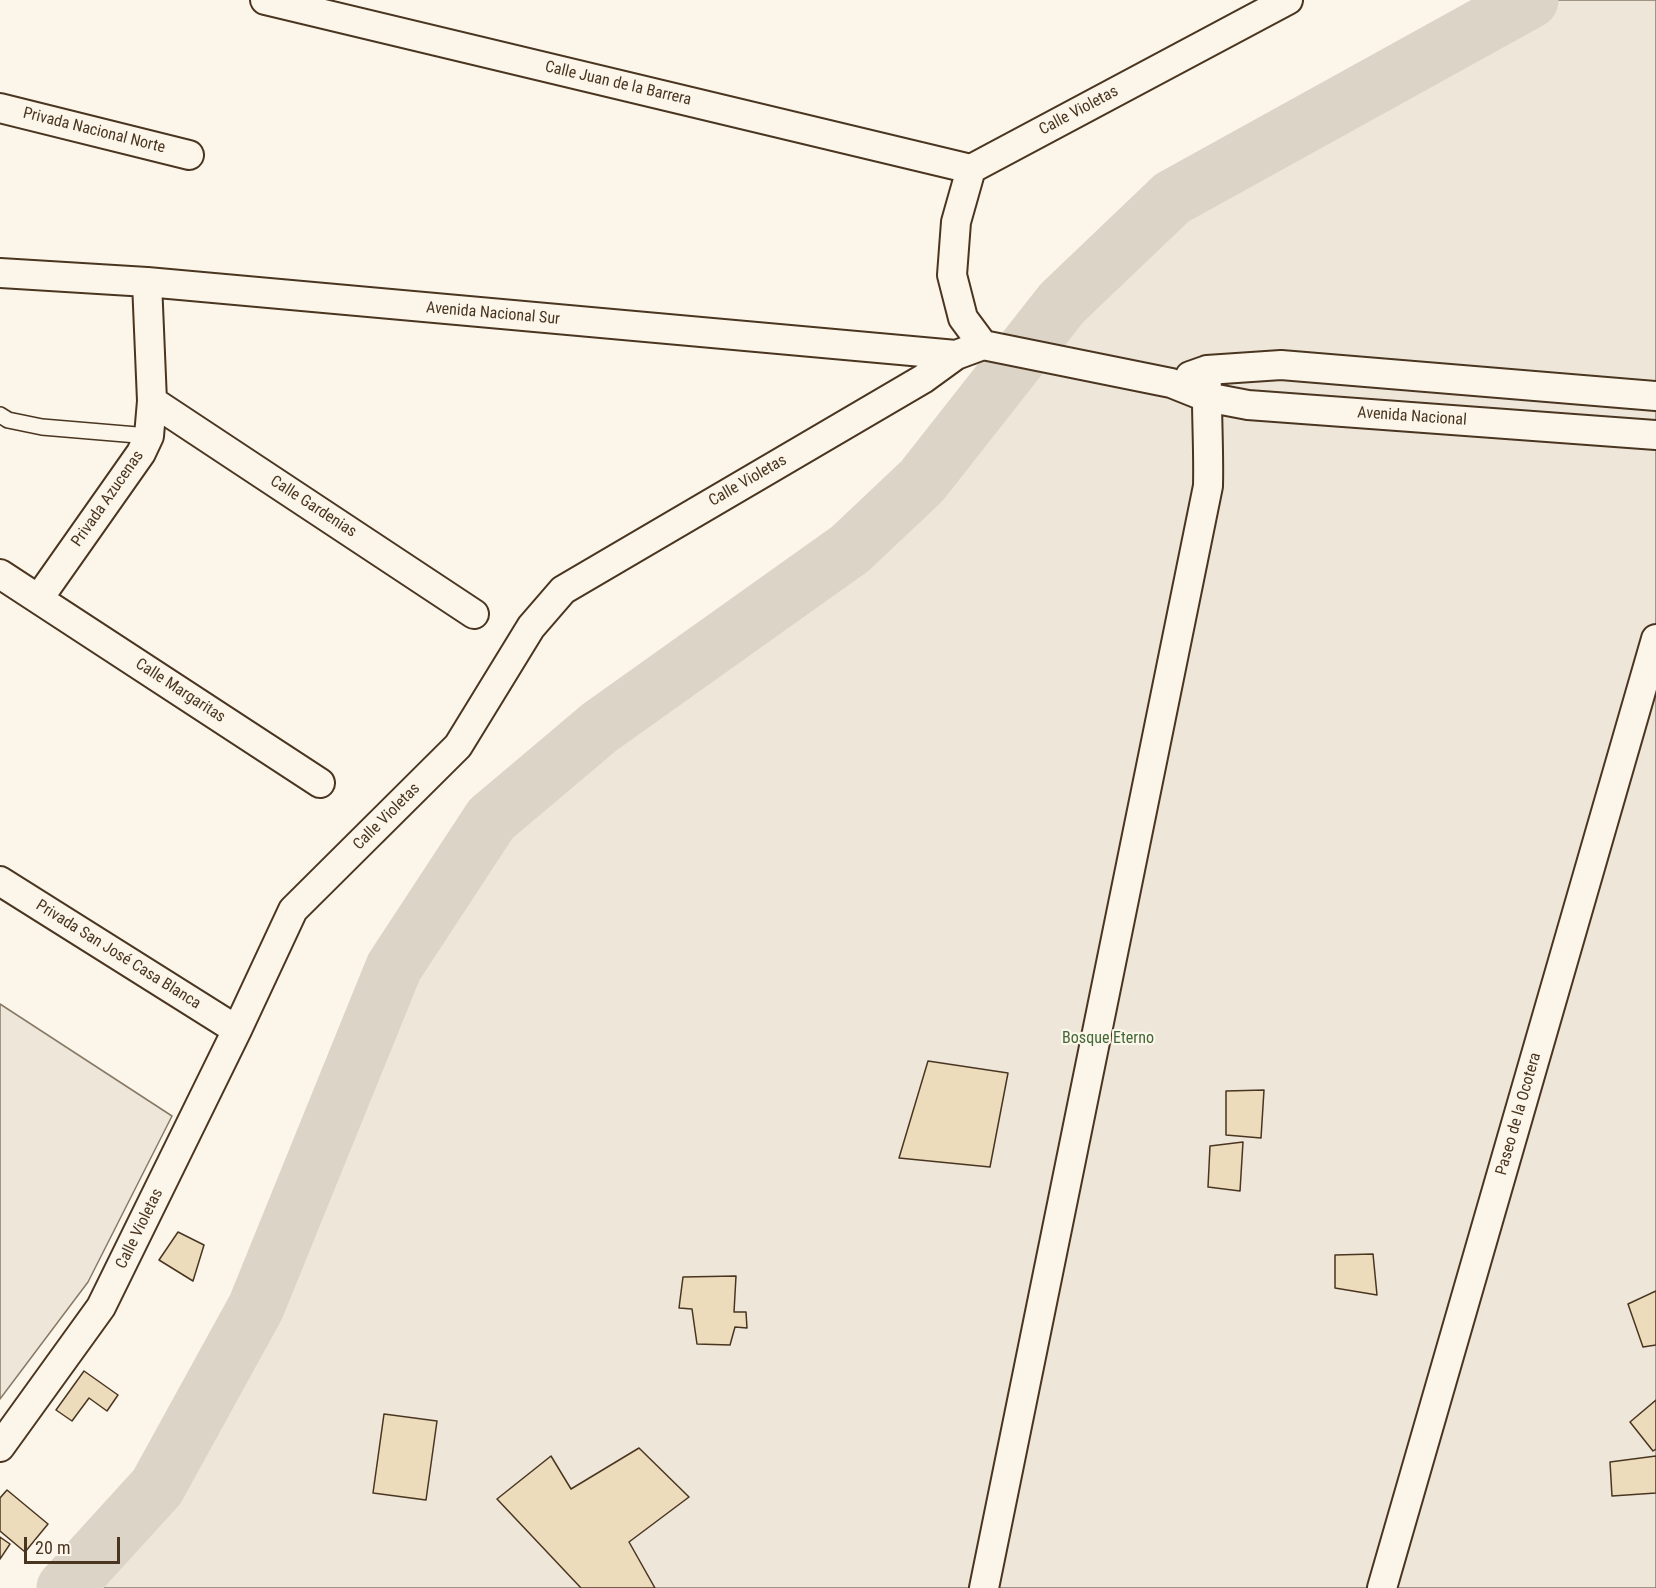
<!DOCTYPE html>
<meta charset="utf-8">
<style>
body{margin:0}
#map{position:relative;width:1656px;height:1588px;overflow:hidden;background:#fbf6e9;font-family:"Roboto Condensed",sans-serif}
canvas{display:block}
.scale{position:absolute;left:24px;top:1537px;width:96px;height:27px;box-sizing:border-box;border:3px solid #4a3520;border-top:0;padding-left:8px;font-size:18px;line-height:21px;white-space:nowrap;color:#4a3520;-webkit-text-stroke:4px #fbf6e9;paint-order:stroke}
</style>
<div id="map">
<canvas width="1656" height="1588"></canvas>
<div class="scale">20 m</div>
</div>
<script>
const c = document.querySelector('canvas').getContext('2d');
c.lineJoin = 'round';
function fill(path, color) {
  c.fillStyle = color;
  c.fill(path, 'evenodd');
}
function stroke(path, color, width, dash) {
  c.strokeStyle = color;
  c.lineWidth = width;
  c.lineCap = dash ? 'butt' : 'round';
  c.setLineDash(dash || []);
  c.stroke(path);
}
function write(font, color, halo, rows, align = 'center') {
  c.font = font + ' "Roboto Condensed",sans-serif';
  c.lineWidth = 4.5;
  c.setLineDash([]);
  c.textBaseline = 'middle';
  c.strokeStyle = halo;
  c.fillStyle = color;
  for (const [text, x, y, turn = 0] of rows) {
    c.save();
    c.translate(x, y);
    c.rotate((+turn || 0) * Math.PI / 180);
    c.textAlign = isNaN(turn) ? turn : align;
    if (halo) c.strokeText(text, 0, 0);
    c.fillText(text, 0, 0);
    c.restore();
  }
}
const green = new Path2D(`
 M1530,0h126v1588h-1591l92,-101 99,-180 138,-340 97,-148 109,-92 250,-178 72,-68 140,-178 110,-105z
 M0,1004l172,112 -84,166 -88,117z`);
const river = new Path2D(`
 M65,1588l92,-101 99,-180 138,-340 97,-148 109,-92 250,-178 72,-68 140,-178 110,-105 358,-198`);
const building = new Path2D(`
 M928,1061l80,12 -18,94 -91,-9z
 M1264,1090l-3,48 -35,-3v-44z
 M1243,1142l-3,49 -32,-4 2,-41z
 M178,1232l26,13 -11,36 -34,-21z
 M1373,1254l4,41 -42,-7v-33z
 M736,1276l-2,36h12l1,16 -12,-1 -5,18 -33,-1 -5,-35 -13,-1 4,-31z
 M1656,1291v54l-13,2 -15,-43z
 M84,1371l34,24 -11,16 -18,-13 -17,23 -16,-11z
 M1656,1400v49l-3,2 -23,-29z
 M384,1414l53,7 -11,79 -53,-7z
 M639,1448l50,49 -60,45 26,46h-74l-84,-89 54,-43 20,33z
 M1656,1456v37l-44,3 -2,-34z
 M7,1490l41,34 -23,28 -25,-21v-33z
 M0,1537l10,7 -10,15z`);
const lane = new Path2D(`
 M0,415l8,5 34,7 107,9`);
const street = new Path2D(`
 M265,0l706,169
 M0,108l189,47
 M0,273l147,9 809,73 27,-10
 M983,345l188,38 35,14 42,8 408,30
 M983,345l-20,-27 -11,-43 4,-53 15,-53 317,-169
 M1190,376l17,-6 74,-5 375,31
 M152,401l322,213
 M0,574l320,209
 M39,598l102,-145 8,-17 3,-35 -5,-119
 M0,881l237,149
 M0,1447l101,-140 136,-277 56,-120 165,-164 73,-119 32,-37 360,-211 33,-24
 M984,1588l224,-1102c1,-39 -2,-78 -1,-116
 M1382,1588l274,-949`);
const streetNames = [
 ["Calle Juan de la Barrera",618,84,13],
 ["Calle Violetas",1079,111,-28],
 ["Privada Nacional Norte",94,131,14],
 ["Avenida Nacional Sur",493,314,5],
 ["Avenida Nacional",1412,417,4],
 ["Calle Violetas",748,481,-30],
 ["Privada Azucenas",108,499,-55],
 ["Calle Gardenias",313,507,33],
 ["Calle Margaritas",180,691,33],
 ["Calle Violetas",387,817,-45],
 ["Privada San José Casa Blanca",118,955,32],
 ["Paseo de la Ocotera",1519,1114,-74],
 ["Calle Violetas",140,1229,-64]
];
const parkNames = [
 ["Bosque Eterno",1108,1039]
];
fill(green, '#ede6d9');
stroke(green, '#887966', 1.5);
stroke(river, '#dcd4c6', 57);
fill(building, '#ecdcbc');
stroke(building, '#4a3520', 1.5);
stroke(lane, '#4a3520', 18);
stroke(street, '#4a3520', 32);
stroke(lane, '#fbf6e9', 15);
stroke(street, '#fbf6e9', 28);
write('16px', '#4a3520', '#fbf6e9', streetNames);
write('16px', '#436837', '#fbf6e9', parkNames);
</script>
